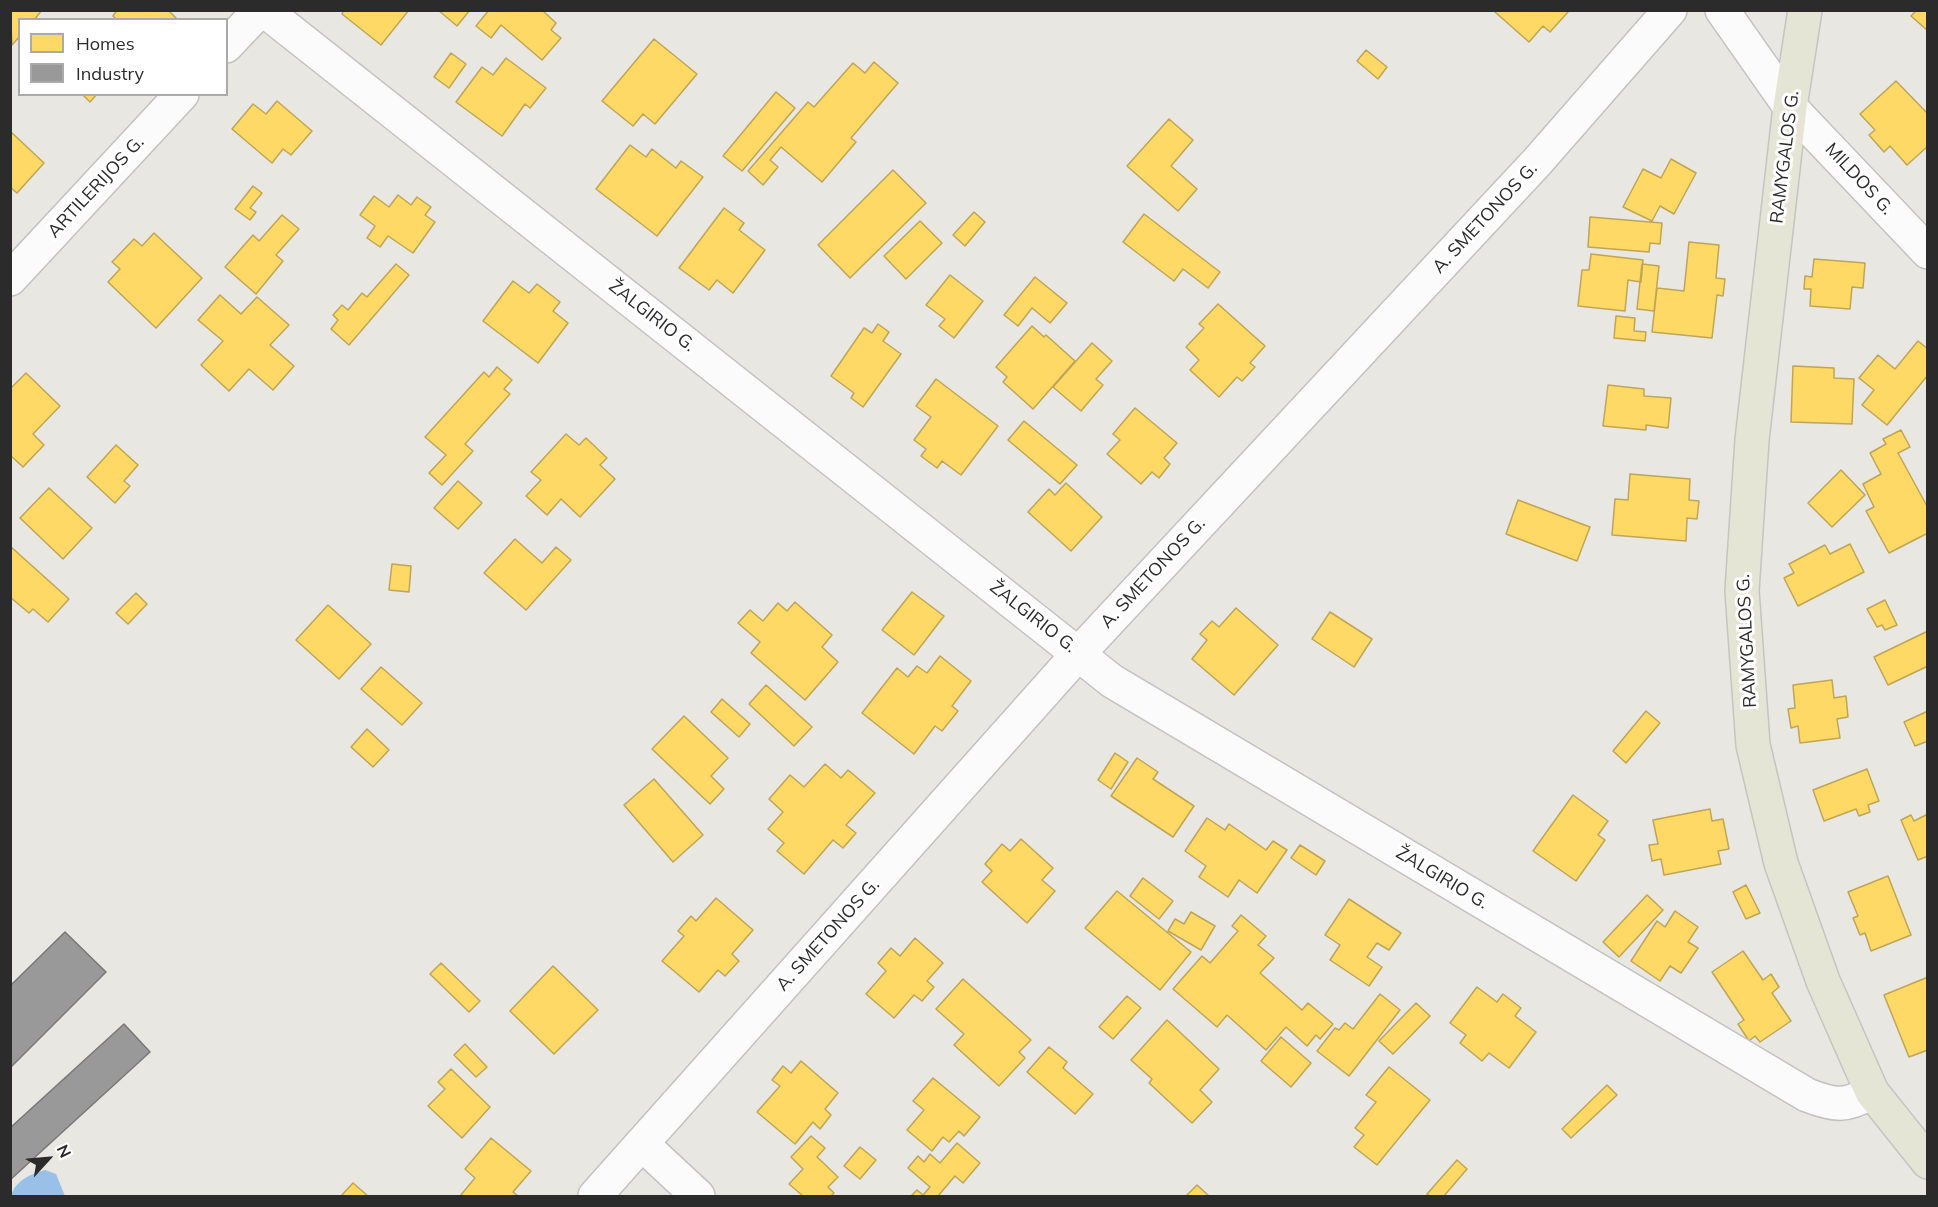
<!DOCTYPE html>
<meta charset="utf-8">
<style>
body{margin:0}
#map{position:relative;width:1938px;height:1207px;overflow:hidden;background:#e8e7e2;font-family:Mulish,sans-serif}
canvas{display:block}
.frame{position:absolute;inset:0;border:12px solid #2b2b2b;pointer-events:none}
.legend{position:absolute;left:18px;top:18px;width:210px;height:78px;box-sizing:border-box;background:#fff;border:2px solid #aaa;margin:0;padding:8px 10px;list-style:none;font-size:18px;color:#2b2b2b}
.legend li{display:flex;align-items:center;gap:12px;height:30px}
.legend b{width:30px;border:2px solid #aaa}
.north{position:absolute;left:18px;top:1129px;width:60px;height:60px;-webkit-text-stroke:4px #fff;paint-order:stroke;rotate:64deg;font-size:16px;font-weight:700;line-height:24px;text-align:center;color:#2b2b2b}
.north::after{content:'';display:block;margin:auto;width:21px;height:27px;background:#2b2b2b;clip-path:polygon(50% 0,100% 100%,50% 72%,0 100%)}
</style>
<div id="map">
<canvas width="1938" height="1207"></canvas>
<div class="frame"></div>
<ul class="legend">
<li><b style="height:16px;background:#ffd966"></b>Homes</li>
<li><b style="height:16px;background:#999"></b>Industry</li>
</ul>
<div class="north">N</div>
</div>
<script>
const c = document.querySelector('canvas').getContext('2d');
c.lineJoin = 'round';
function fill(path, color) {
  c.fillStyle = color;
  c.fill(path, 'evenodd');
}
function stroke(path, color, width, dash) {
  c.strokeStyle = color;
  c.lineWidth = width;
  c.lineCap = dash ? 'butt' : 'round';
  c.setLineDash(dash || []);
  c.stroke(path);
}
function write(font, color, halo, rows, align = 'center') {
  c.font = font + ' Mulish,sans-serif';
  c.lineWidth = 6;
  c.setLineDash([]);
  c.textBaseline = 'middle';
  c.strokeStyle = halo;
  c.fillStyle = color;
  for (const [text, x, y, turn = 0] of rows) {
    c.save();
    c.translate(x, y);
    c.rotate((+turn || 0) * Math.PI / 180);
    c.textAlign = isNaN(turn) ? turn : align;
    if (halo) c.strokeText(text, 0, 0);
    c.fillText(text, 0, 0);
    c.restore();
  }
}
const water = new Path2D(`
 M45,1170l11,4 9,22h-54c4,-15 19,-22 34,-26z`);
const homes = new Path2D(`
 M10,10h32l-8,10h-14v16l-8,9z
 M117,10h51l9,9 -60,1 -4,-4z
 M344,10h65l-28,35 -39,-31z
 M438,10h32l-13,16z
 M489,10h53l14,13 -5,7 10,8 -19,22 -41,-35 -10,13 -15,-12z
 M1496,10h70l2,2 -18,20 -7,-6 -14,16 -34,-30z
 M1917,10h11v21l-17,-15z
 M654,39l43,35 -42,50 -12,-10 -10,12 -31,-25z
 M1366,50l21,17 -9,12 -21,-18z
 M451,53l15,11 -17,24 -15,-11z
 M506,58l40,30 -16,20 -5,-4 -23,32 -46,-34 26,-35 11,8z
 M874,62l24,21 -47,55 5,4 -34,40 -41,-35 -11,13 8,7 -15,18 -15,-14 60,-69 6,5 39,-44 12,10z
 M1896,81l32,33v32l-21,19 -17,-19 -6,6 -15,-17 6,-5 -15,-16z
 M776,92l19,16 -53,63 -19,-15z
 M82,94h15l-7,8z
 M277,101l35,30 -21,24 -8,-6 -11,14 -40,-34 21,-25 13,10z
 M1169,119l24,21 -22,26 26,23 -19,22 -51,-45z
 M10,131l34,32 -27,30 -7,-6z
 M630,145l16,12 6,-8 24,19 5,-7 22,16 -46,59 -61,-47z
 M1671,159l25,14 -22,41 -14,-8 -8,15 -29,-14 20,-38 18,9z
 M893,170l33,33 -76,75 -32,-33z
 M253,186l9,7 -12,15 6,4 -6,8 -15,-11z
 M398,195l13,10 6,-8 14,10 -6,8 10,7 -22,31 -25,-17 -8,11 -13,-9 8,-12 -15,-11 14,-19 15,11z
 M724,208l20,15 -5,7 26,20 -32,43 -16,-13 -8,10 -30,-22z
 M974,212l11,10 -20,24 -12,-11z
 M1144,214l76,58 -12,16 -25,-19 -9,12 -51,-39z
 M282,215l17,14 -23,26 7,6 -27,33 -31,-27 28,-32 6,6z
 M1590,217l72,6 -2,21 -10,-1 -1,9 -61,-5z
 M920,221l22,22 -36,36 -22,-23z
 M154,233l48,45 -46,50 -48,-46 12,-13 -8,-7 22,-23 8,7z
 M1689,242l30,3 -3,33 9,1 -2,17 -6,-1 -5,43 -60,-6 5,-44 27,3z
 M1591,254l52,6 -2,22 -13,-2 -3,31 -47,-5 4,-36h7z
 M1814,259l51,4 -2,25 -11,-1 -2,22 -40,-3 1,-17h-7l1,-13 7,1z
 M396,264l13,11 -60,70 -18,-16 7,-9 -5,-5 9,-10 6,5 14,-17 5,4z
 M1642,264l17,2 -5,45 -17,-2z
 M950,275l33,26 -29,37 -15,-12 6,-7 -19,-14z
 M1035,277l32,26 -17,20 -18,-15 -14,18 -14,-11z
 M513,281l16,12 8,-9 23,18 -7,9 15,12 -30,40 -55,-42z
 M220,295l21,19 16,-17 32,28 -19,20 24,21 -21,24 -24,-21 -20,22 -28,-26 22,-24 -25,-21z
 M1218,304l47,42 -15,17 5,4 -13,14 -5,-4 -18,20 -29,-27 9,-10 -13,-13 18,-19 -5,-4z
 M1616,316l19,2 -1,13 12,1 -1,9 -31,-3z
 M878,324l11,8 -6,9 18,13 -38,53 -12,-9 3,-5 -23,-17 33,-48 8,5z
 M1032,326l12,11 2,-2 29,26 -42,48 -30,-27 4,-5 -11,-10z
 M1918,341l10,8v26l-41,50 -25,-20 12,-15 -15,-12 19,-23 17,14z
 M1092,343l20,18 -16,18 7,6 -22,26 -28,-24z
 M1793,366l41,2v10l20,1 -2,45 -61,-2z
 M497,367l15,13 -8,9 6,5 -45,50 8,7 -31,34 -13,-12 17,-18 -21,-18 59,-65 5,5z
 M26,373l34,33 -27,28 11,11 -21,22 -13,-12v-66z
 M936,379l62,47 -37,49 -19,-14 -5,7 -16,-12 5,-7 -12,-9 17,-23 -15,-11z
 M1608,385l36,4v7l27,2 -3,30 -22,-3v5l-43,-4z
 M1135,408l42,35 -13,15 6,6 -11,14 -7,-6 -11,12 -34,-30 13,-14 -7,-6z
 M1024,421l53,44 -17,19 -52,-44z
 M1901,430l9,17 -12,6 30,55v25l-39,20 -23,-42 8,-4 -11,-23 18,-10 -11,-21 16,-9 -3,-5z
 M566,434l13,11 7,-7 21,20 -7,7 15,14 -35,38 -19,-18 -14,16 -21,-19 15,-16 -10,-8z
 M116,445l22,20 -14,16 6,5 -15,17 -28,-26z
 M1841,470l24,25 -33,32 -24,-24z
 M1630,474l60,5 -1,21 10,1 -2,18 -10,-1 -1,23 -74,-6 3,-36 13,1z
 M458,481l24,22 -24,26 -24,-21z
 M1066,483l36,34 -31,34 -43,-39 21,-23 6,6z
 M49,488l43,40 -29,31 -43,-41z
 M1518,500l72,27 -13,34 -71,-27z
 M515,539l27,24 14,-16 15,13 -45,50 -42,-37z
 M1850,544l14,28 -66,34 -14,-28 10,-5 -5,-9 36,-19 5,9z
 M10,546l59,53 -21,23 -15,-13 -4,4 -19,-16z
 M392,564l19,2 -2,26 -20,-2z
 M912,592l32,24 -30,39 -32,-25z
 M136,593l11,11 -19,20 -12,-11z
 M1885,600l12,25 -12,5 -3,-5 -5,2 -10,-18z
 M795,602l37,33 -10,12 16,15 -33,38 -54,-47 9,-11 -22,-19 12,-13 13,11 15,-18 9,8z
 M328,605l43,39 -32,35 -43,-39z
 M1236,608l42,37 -44,50 -42,-36 15,-19 -7,-6 12,-13 7,6z
 M1330,612l42,27 -18,28 -42,-28z
 M1928,631v35l-40,19 -14,-28z
 M940,656l31,25 -19,25 6,5 -16,20 -7,-5 -21,28 -52,-41 35,-45 11,9 9,-11 10,7z
 M381,667l41,36 -20,22 -41,-36z
 M1832,680l2,18 12,-2 2,21 -11,2 3,19 -40,5 -2,-17 -7,2 -3,-19 7,-1 -2,-23z
 M766,685l46,42 -18,19 -45,-42z
 M722,699l28,25 -11,13 -28,-25z
 M1646,711l14,12 -34,40 -13,-12z
 M1928,711v30l-13,5 -11,-24z
 M684,716l44,42 -17,18 13,13 -14,15 -58,-55z
 M367,729l22,21 -16,17 -22,-20z
 M1115,753l13,9 -17,27 -13,-9z
 M1137,758l21,14 -5,7 41,27 -21,31 -62,-41z
 M825,764l16,14 7,-8 27,23 -29,32 10,8 -13,15 -10,-8 -29,34 -27,-23 7,-8 -16,-14 15,-17 -14,-13 21,-24 14,12z
 M1867,769l12,32 -11,4 2,7 -11,4 -3,-7 -32,12 -11,-31z
 M654,779l49,56 -30,27 -49,-57z
 M1573,795l35,26 -10,14 7,5 -29,41 -43,-30z
 M1710,809l2,12 11,-2 6,30 -11,2 3,13 -57,11 -3,-16 -9,2 -3,-16 9,-1 -5,-24z
 M1928,814v42l-10,4 -17,-40 10,-5 3,6z
 M1207,818l18,12 4,-6 37,26 7,-9 14,9 -30,43 -18,-13 -11,17 -29,-20 7,-11 -21,-15z
 M1021,839l32,29 -11,12 13,11 -28,32 -45,-41 10,-11 -7,-7 17,-20 8,7z
 M1300,845l25,16 -9,14 -25,-17z
 M1888,876l23,59 -40,16 -6,-18 -5,2 -7,-17 5,-2 -10,-24z
 M1143,878l30,23 -14,18 -29,-23z
 M1746,885l14,28 -14,6 -13,-27z
 M1117,891l74,61 -31,38 -75,-62z
 M1647,895l16,15 -44,47 -16,-15z
 M716,898l37,32 -21,24 7,7 -14,15 -7,-6 -19,22 -37,-31 22,-25 -6,-5 13,-15 5,5z
 M1349,899l52,34 -12,17 -12,-7 -10,14 15,10 -13,19 -39,-26 10,-15 -15,-10z
 M1675,911l23,16 -10,15 10,6 -17,25 -11,-7 -10,15 -29,-20 26,-40 8,6z
 M1191,912l24,14 -14,24 -33,-19 7,-12 9,5z
 M1241,915l25,21 -8,9 16,13 -14,15 42,37 6,-7 25,21 -13,15 -4,-4 -9,11 -21,-19 -20,23 -39,-35 -10,12 -44,-38 29,-33 8,7 28,-32 -6,-5z
 M915,938l28,25 -16,18 7,6 -12,14 -8,-6 -20,23 -28,-24 20,-23 -8,-8 13,-15 9,8z
 M1743,951l20,29 8,-6 8,13 -7,6 19,28 -31,21 -5,-6 -6,5 -11,-17 6,-4 -32,-48z
 M441,963l39,38 -11,11 -39,-38z
 M553,966l45,44 -44,44 -44,-43z
 M1928,977v73l-19,7 -25,-62z
 M963,979l68,61 -12,12 6,6 -26,28 -45,-41 10,-11 -28,-25z
 M1477,987l20,15 6,-8 18,14 -6,8 21,16 -27,36 -20,-15 -7,8 -22,-18 6,-8 -16,-12z
 M1380,994l20,16 -51,66 -32,-25 18,-23 4,2 6,-7 8,6z
 M1127,996l14,12 -28,31 -14,-12z
 M1416,1003l14,13 -37,38 -14,-13z
 M1167,1020l52,49 -19,21 12,12 -20,21 -43,-40 3,-4 -21,-19z
 M1281,1037l30,26 -20,24 -30,-26z
 M465,1044l22,23 -11,10 -22,-22z
 M1049,1047l18,15 -4,6 30,26 -18,20 -48,-42z
 M801,1061l37,32 -13,16 6,6 -11,14 -7,-7 -18,22 -38,-32 23,-26 -8,-6 11,-14 8,7z
 M1389,1067l41,33 -53,65 -23,-18 10,-12 -9,-7 21,-26 -10,-7z
 M451,1069l39,38 -28,31 -34,-32 17,-17 -7,-7z
 M933,1078l47,39 -16,19 -5,-5 -10,11 -6,-5 -11,14 -25,-21 17,-20 -11,-9z
 M1607,1085l10,10 -46,43 -9,-9z
 M811,1136l14,12 -8,9 21,20 -10,10 6,6 -3,3h-28l-14,-12 14,-15 -12,-12z
 M491,1138l40,33 -18,21 5,4h-58l15,-18 -10,-9z
 M957,1143l23,20 -17,20 -8,-7 -17,20h-27l6,-6 6,5 7,-8 -22,-19 10,-12 6,6 6,-8 10,9z
 M860,1147l16,13 -16,19 -16,-13z
 M1457,1160l10,9 -23,27h-14l-3,-2z
 M353,1183l15,13h-27z
 M1197,1185l12,11h-23z`);
const industry = new Path2D(`
 M65,932l41,40 -96,96v-82z
 M124,1024l26,28 -140,128v-52z`);
const minor = new Path2D(`
 M264,10l848,671 695,414c28,11 39,12 65,-3
 M1722,10l68,97 138,145
 M226,46l34,-36
 M10,279l172,-185
 M642,1144l56,52
 M595,1196l484,-543 458,-491 133,-152`);
const major = new Path2D(`
 M1805,10l-15,97 -38,333 -10,151 11,154 28,118 42,118 49,111 56,70`);
const streetNames = [
 ["RAMYGALOS G.",1785,157,-83],
 ["MILDOS G.",1859,179,47],
 ["ARTILERIJOS G.",96,187,-47],
 ["A. SMETONOS G.",1485,218,-47],
 ["ŽALGIRIO G.",652,316,38],
 ["A. SMETONOS G.",1153,573,-47],
 ["ŽALGIRIO G.",1033,617,38],
 ["RAMYGALOS G.",1747,641,-93],
 ["ŽALGIRIO G.",1442,878,31],
 ["A. SMETONOS G.",828,935,-48]
];
fill(water, '#98c0e8');
fill(homes, '#ffd966');
stroke(homes, '#bfa554', 1.5);
fill(industry, '#999');
stroke(industry, '#787878', 1.5);
stroke(minor, '#c2c2c2', 36);
stroke(major, '#c5c4c2', 36);
stroke(minor, '#fcfbfb', 33);
stroke(major, '#e5e5d5', 33);
write('18px', '#2b2b2b', '#fff', streetNames);
</script>
